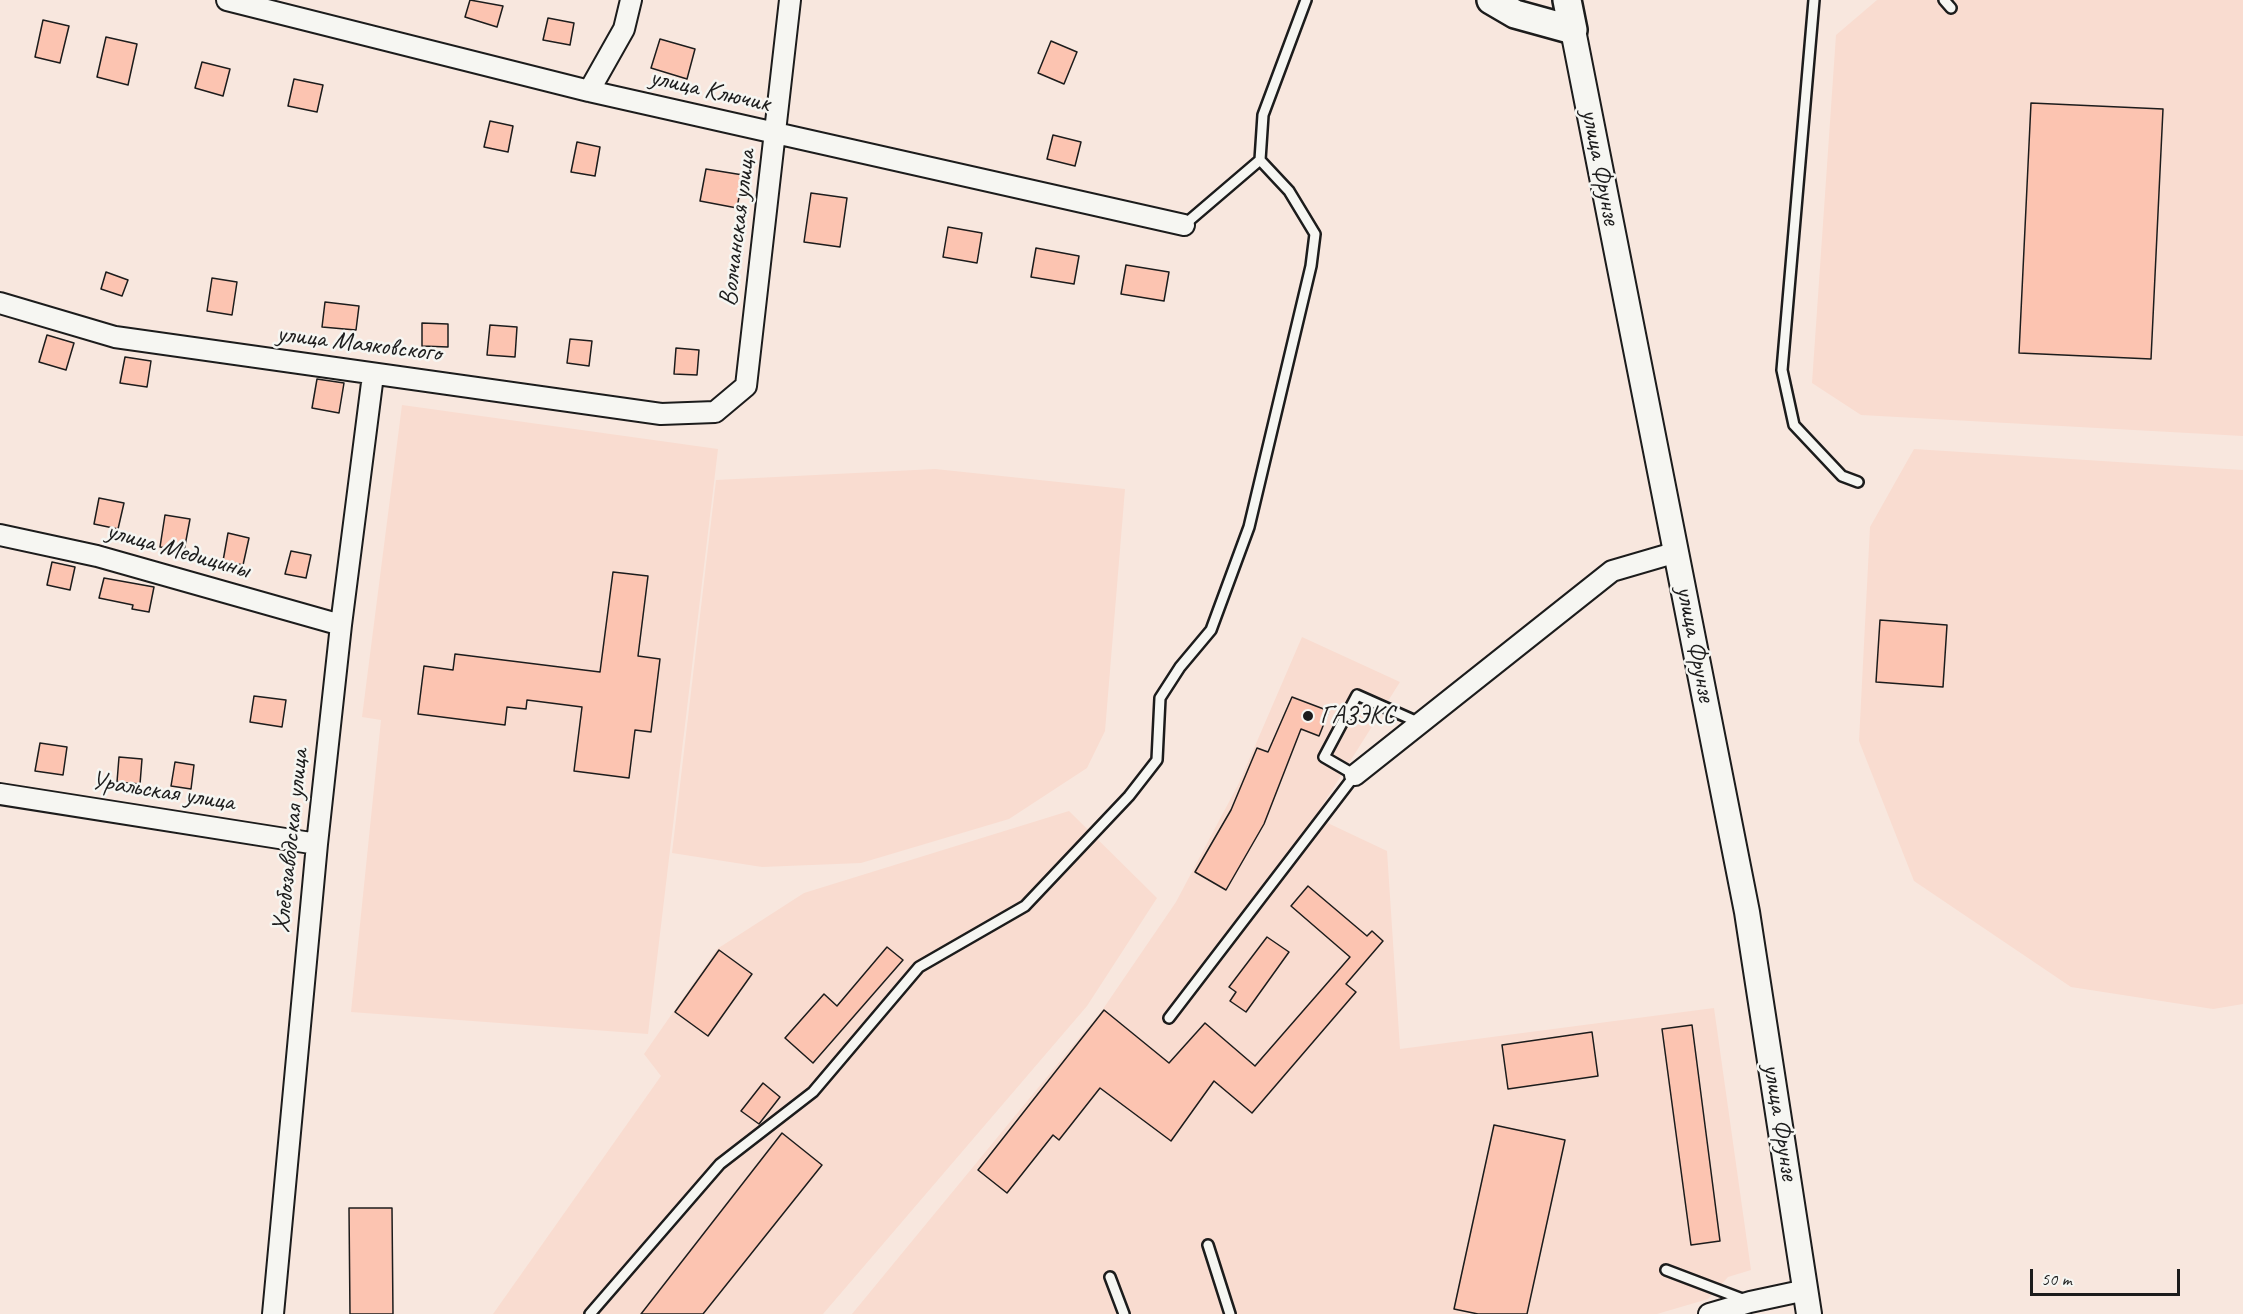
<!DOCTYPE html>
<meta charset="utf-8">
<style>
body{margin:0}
#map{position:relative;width:2243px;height:1314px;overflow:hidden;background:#f8e7de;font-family:Caveat,sans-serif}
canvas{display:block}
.scale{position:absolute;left:2030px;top:1269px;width:150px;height:27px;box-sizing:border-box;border:3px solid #1c1c1c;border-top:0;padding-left:8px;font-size:18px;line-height:21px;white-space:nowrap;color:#1c1c1c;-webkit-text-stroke:4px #f6f6f2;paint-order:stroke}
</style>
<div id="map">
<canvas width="2243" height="1314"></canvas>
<div class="scale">50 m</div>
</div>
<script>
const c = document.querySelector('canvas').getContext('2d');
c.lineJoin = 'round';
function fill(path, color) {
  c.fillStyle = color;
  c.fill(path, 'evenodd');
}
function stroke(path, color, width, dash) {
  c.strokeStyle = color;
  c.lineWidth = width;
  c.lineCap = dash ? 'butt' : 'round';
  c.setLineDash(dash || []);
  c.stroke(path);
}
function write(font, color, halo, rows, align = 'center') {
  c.font = font + ' Caveat,sans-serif';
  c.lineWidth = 5;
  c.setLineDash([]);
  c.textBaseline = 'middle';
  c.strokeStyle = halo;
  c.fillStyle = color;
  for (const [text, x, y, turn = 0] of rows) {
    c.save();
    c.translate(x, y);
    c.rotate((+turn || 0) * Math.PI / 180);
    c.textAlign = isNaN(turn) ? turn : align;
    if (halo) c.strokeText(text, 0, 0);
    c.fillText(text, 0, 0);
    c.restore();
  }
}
const built = new Path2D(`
 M1877,0h366v436l-382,-21 -49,-32 24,-348z
 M402,405l316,44 -70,585 -297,-22 30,-292 -19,-3z
 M1914,449l329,21v534l-30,5 -142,-22 -157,-106 -55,-140 11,-214z
 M935,469l190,20 -20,242 -18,37 -78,51 -148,44 -99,4 -90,-14 44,-373z
 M1302,637l98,45 -85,135 72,34 13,198 314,-41 37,262 -23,7 -20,22 -51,15h-805l251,-305 73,-107 63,-119z
 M1069,811l88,87 -70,108 -264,308h-330l168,-238 -17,-22 73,-105 87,-56z`);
const building = new Path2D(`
 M470,0l33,6 -6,21 -32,-10z
 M548,18l26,5 -4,22 -27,-5z
 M43,20l26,6 -9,37 -25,-6z
 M106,37l31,7 -9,41 -31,-8z
 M660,39l35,10 -8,30 -36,-11z
 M1051,41l26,11 -13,32 -26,-11z
 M202,62l28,7 -7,27 -28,-8z
 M294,79l29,6 -6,27 -29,-6z
 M2031,103l132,6 -12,250 -132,-6z
 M490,121l23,5 -5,26 -24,-5z
 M1053,135l28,7 -6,24 -28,-7z
 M577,142l23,5 -5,29 -24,-4z
 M706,169l37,6 -6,33 -37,-7z
 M811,193l36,5 -7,49 -36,-5z
 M948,227l34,6 -5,30 -34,-6z
 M1036,248l43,8 -5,28 -43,-7z
 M1126,265l43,7 -5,29 -43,-7z
 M106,272l22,8 -6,16 -21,-7z
 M212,278l25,4 -5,33 -25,-4z
 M325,302l34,4 -3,24 -34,-3z
 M422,323l26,1v23l-26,-1z
 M490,325l27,2 -2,30 -28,-2z
 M47,335l27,8 -8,27 -27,-8z
 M570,339l22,2 -3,25 -22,-3z
 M676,348l23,2 -2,25 -23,-1z
 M125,357l26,4 -4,26 -27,-4z
 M317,379l27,4 -5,30 -27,-5z
 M99,498l25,5 -6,26 -24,-5z
 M165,515l25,4 -6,32 -24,-4z
 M228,533l21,5 -6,27 -20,-4z
 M291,551l20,4 -5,23 -21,-4z
 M52,562l23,5 -5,23 -23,-5z
 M613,572l35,4 -10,80 22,3 -9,73 -16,-2 -6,48 -55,-7 8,-64 -55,-7 -1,9 -19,-2 -2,18 -87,-11 6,-48 29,4 2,-16 145,18z
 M104,578l50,9 -5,25 -17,-3 1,-4 -34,-7z
 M1880,620l67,5 -4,62 -67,-5z
 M254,696l32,4 -4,27 -32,-5z
 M1292,697l37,14 -10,25 -18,-7 -37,95 -38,66 -31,-18 36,-62 26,-62 11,4z
 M40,743l27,4 -4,28 -28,-4z
 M119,757l23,2 -2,25 -23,-2z
 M175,762l19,3 -3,24 -20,-3z
 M1308,886l59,50 5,-5 11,10 -37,43 10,8 -104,121 -38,-32 -43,60 -71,-53 -41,52 -6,-5 -46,58 -29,-23 126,-160 65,53 36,-40 50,43 95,-109 -59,-51z
 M1267,937l22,15 -43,60 -16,-11 6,-9 -7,-5z
 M887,947l16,13 -90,103 -28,-25 39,-44 13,12z
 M719,950l33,24 -44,62 -33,-24z
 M1692,1025l28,216 -29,4 -29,-216z
 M1592,1032l6,44 -90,13 -6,-44z
 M763,1083l17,14 -21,27 -18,-13z
 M1494,1125l71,15 -38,174h-49l-24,-5z
 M782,1133l40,32 -119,149h-62z
 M349,1208h43l1,106h-43z`);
const service = new Path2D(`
 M1814,0l-32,370 12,55 48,51 16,6
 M1944,0l7,8
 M1184,225l76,-65 3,-45 43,-115
 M1169,1018l186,-243 -31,-18 33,-62 63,28
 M1208,1245l22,69
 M1666,1270l79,30
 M1110,1277l14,37
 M590,1314l130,-150 93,-72 106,-125 106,-61 104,-110 28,-36 3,-62 20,-31 31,-37 38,-103 62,-261 4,-32 -26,-43 -29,-31`);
const minor = new Path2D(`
 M227,0l362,91 595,134
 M589,91l35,-62 7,-29
 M0,303l115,34 546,77 54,-2 31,-26 44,-386
 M0,535l97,21 244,69
 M1355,775l257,-204 65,-19
 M0,794l317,50
 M273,1314l44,-470 24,-219 32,-250
 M1709,1314l41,-12 56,-12`);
const tertiary = new Path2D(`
 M1573,30l174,882 62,402`);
const secondary = new Path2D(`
 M1491,0l24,14 58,16 -6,-30`);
const markers = [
 [1308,716,6,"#1c1c1c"]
];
const streetNames = [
 ["улица Ключик",710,91,13],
 ["улица Фрунзе",1600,167,79],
 ["Волчанская улица",738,228,-83],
 ["улица Маяковского",359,344,7],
 ["улица Медицины",178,551,16],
 ["улица Фрунзе",1695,644,79],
 ["Уральская улица",163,792,9],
 ["Хлебозаводская улица",291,841,-84],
 ["улица Фрунзе",1780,1122,81]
];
const poiNames = [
 ["ГАЗЭКС",1320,716]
];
fill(built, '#f9dcd0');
fill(building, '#fcc4b1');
stroke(building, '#1c1c1c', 1.5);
stroke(service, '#1c1c1c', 14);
stroke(minor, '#1c1c1c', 24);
stroke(tertiary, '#1c1c1c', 28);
stroke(secondary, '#1c1c1c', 32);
stroke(service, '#f6f6f2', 9);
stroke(minor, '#f6f6f2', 20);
stroke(tertiary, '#f6f6f2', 24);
stroke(secondary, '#f6f6f2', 27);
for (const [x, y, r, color] of markers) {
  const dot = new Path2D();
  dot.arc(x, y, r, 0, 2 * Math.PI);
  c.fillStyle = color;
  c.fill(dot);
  stroke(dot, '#f6f6f2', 2);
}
write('26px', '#1c1c1c', '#f6f6f2', streetNames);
write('26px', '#1c1c1c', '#f6f6f2', poiNames, 'left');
</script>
